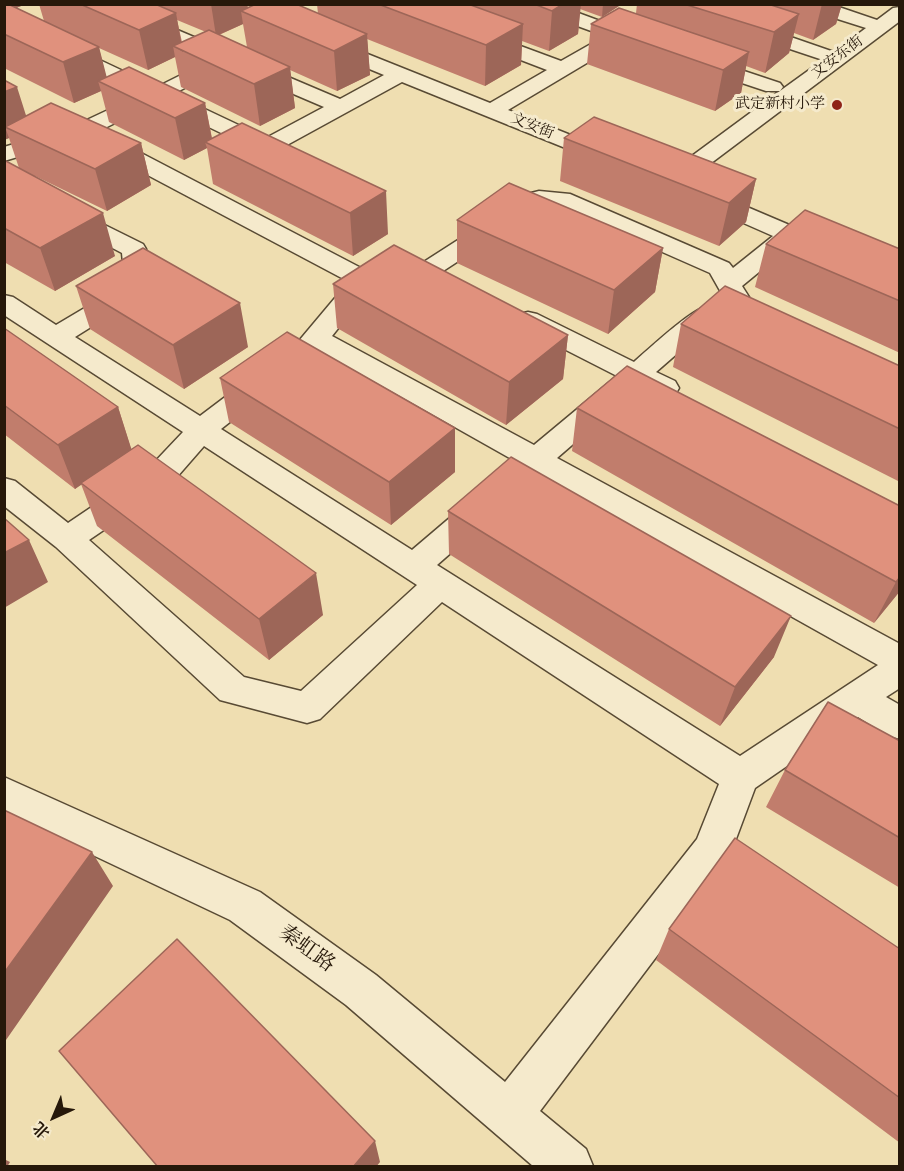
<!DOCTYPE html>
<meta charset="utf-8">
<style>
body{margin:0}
#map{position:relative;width:904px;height:1171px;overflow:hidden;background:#efdeb1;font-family:"IM FELL DW Pica","Noto Serif SC",serif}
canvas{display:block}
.frame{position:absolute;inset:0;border:6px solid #26180a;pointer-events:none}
.north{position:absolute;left:24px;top:1087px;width:60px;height:60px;-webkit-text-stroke:4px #f5eacc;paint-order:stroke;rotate:224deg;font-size:16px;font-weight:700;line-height:24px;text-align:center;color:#26180a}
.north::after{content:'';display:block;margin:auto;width:21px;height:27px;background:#26180a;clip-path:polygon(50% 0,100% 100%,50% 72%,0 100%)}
</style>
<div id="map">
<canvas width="904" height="1171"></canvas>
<div class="frame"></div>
<div class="north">北</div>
</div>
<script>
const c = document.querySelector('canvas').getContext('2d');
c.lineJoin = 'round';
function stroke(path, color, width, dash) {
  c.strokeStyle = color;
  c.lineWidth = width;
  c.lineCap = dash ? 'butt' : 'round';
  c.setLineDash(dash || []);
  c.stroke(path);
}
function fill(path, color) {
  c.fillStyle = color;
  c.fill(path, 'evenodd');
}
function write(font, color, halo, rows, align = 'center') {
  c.font = font + ' "IM FELL DW Pica","Noto Serif SC",serif';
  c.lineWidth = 6;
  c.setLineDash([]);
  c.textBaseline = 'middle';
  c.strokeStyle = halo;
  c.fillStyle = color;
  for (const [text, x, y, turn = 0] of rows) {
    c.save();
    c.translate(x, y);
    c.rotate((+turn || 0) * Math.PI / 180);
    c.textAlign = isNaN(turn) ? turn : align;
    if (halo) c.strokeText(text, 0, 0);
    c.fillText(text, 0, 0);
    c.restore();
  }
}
const minor = new Path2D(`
 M90,4h26l224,95 44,-24 -63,-26 -3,-4 3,-4h14l155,62 57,-33 -73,-28 -3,-4 3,-4h14l73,27 44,-25 -77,-28 -2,-4h28l65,24 39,-24h23l-45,30 6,5 -3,4 -7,2 -10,-3 -114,68 105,42 3,5 -3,5 -8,2 -203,-82 -146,80 -8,2 -8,-2 -3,-5 13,-10 -93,-45 -58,29 285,149 4,5 -8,7 -17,5 -31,39 202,109 83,-69 -98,-50 -4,-6 4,-6 9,-2 9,2 97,48c15,-13 62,-58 80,-58 3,0 6,2 9,2l4,6 -4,6 -20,13 -47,41 19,9 4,7 -4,7 -10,2 -26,-10 -82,71 343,186v44l-14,9 14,8v34l-13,-4 -29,-18 -103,71 -28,75 -187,248 46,38 7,17h-60l-187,-161 -116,-85 -226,-107v-36l256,115 116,83 129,107 192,-243 22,-55 -277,-182 -122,117 -13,4 -87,-23 -164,-153 -52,-41v-28l11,3 53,42 80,-54 35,-37 -179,-117v-20l9,2 43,28 69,-41 -3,-31 -118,-62v-16l139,69 3,5 5,38 -4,5 -72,45 125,79 98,-74 47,-56 8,-2 -279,-148 -3,-5 3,-5 66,-31 -84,-41 -3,-4 3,-4h14l87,41 56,-28 -121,-51zM228,66l96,41 -58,31 -93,-44zM320,351l195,110 -9,12 4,8c12,3 19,2 29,-6l339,190 -138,91 -303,-191 57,-50 5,-8 -5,-8 -11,-3 -11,3 -60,51 -191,-121zM204,446l213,139 -116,106 -57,-14 -155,-137 81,-55z
 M801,4h29l47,16 16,-12 7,-1v14l-222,167 -8,2 -8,-2 -3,-5 3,-5 118,-87h-14l-72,-24 -3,-4 3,-4h14l72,24 3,4 -3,4 43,-31 -81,-27 -3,-4 3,-4h14l78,27 32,-24 -63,-20z
 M57,131l8,2 3,5 -3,5 -61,18v-14z
 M539,191l31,3 159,69 4,5 40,-32 -75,-33 -4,-5 4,-5 8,-2 8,2 186,79v16l-107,-44 -51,42 7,11 -4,6 -9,2 -9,-2 -17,-30 -152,-67 -14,-1 -107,70 -9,3 -9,-3 -4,-5 4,-5 112,-72z`);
const wall = new Path2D(`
 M4,4h22l-10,4 28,13 -5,-17h208l1,4 70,6 -1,-10h305l-20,13 -22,-8 -2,25 -29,17 -27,-10 -1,24 -36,21 -118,-47 3,36 -33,16 -47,-21 5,38 -35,18 -79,-39 -6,-30 -27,13 -49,-22 7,29 99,26 7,35 176,96 -35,22 -140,-72 -6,-36 -23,12 -75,-38 -8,-31 -27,12 -70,-35zM177,20l29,12 -24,10zM243,24l4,23 -28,-12z
 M637,4h205l-6,20 -23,16 -19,-7 -5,20 -24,20 -19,-7 -5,27 -26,18 -128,-47 4,-40 45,-11z
 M4,80l22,36 115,27 10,42 -44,26 -72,-35 80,80 -60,35 -51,-29v-102l15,8 -10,-30 -5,2z
 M564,138l192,41 -10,43 -27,24 -159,-65z
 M457,220l206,28 -8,44 -47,42 -151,-71z
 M766,244l134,5v104l-145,-66z
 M333,284l235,51 -5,44 -57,46 -169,-97z
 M76,286l172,61 -64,42 -94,-60z
 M681,324l219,42v116l-227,-115z
 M4,328l114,79 13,42 192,166 -54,45 -172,-134 -16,-42 -6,5 -71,-55z
 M220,378l235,50v44l-64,53 -162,-103z
 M577,408l323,98v85l-26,32 -302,-172z
 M448,511l326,146 -54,69 -271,-172z
 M900,741v147l-134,-81 19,-37z
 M669,929l231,20v194l-244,-183z`);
const shadedWall = new Path2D(`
 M4,4h22l-22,9z
 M211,4h36l2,10 -8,-3 2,13 -27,12z
 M563,4h18l-3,30 -29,17 3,-40z
 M603,4h19l-20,13z
 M822,4h20l-6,20 -23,16z
 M176,13l7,39 -10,-6 2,11 -27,13 -9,-40z
 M799,14l-10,39 -24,20 9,-41z
 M523,24l-2,41 -36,21 1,-41z
 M367,34l3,41 -33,16 -3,-40z
 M99,47l10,39 -11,-5 3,10 -27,12 -11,-41z
 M749,52l-8,41 -26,18 8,-41z
 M290,67l5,41 -35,18 -6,-42z
 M17,87l13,41 -25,-1 4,11 -5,2v-48z
 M205,103l8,42 -8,-3 2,6 -23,12 -9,-42z
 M141,143l10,42 -44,26 -12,-42z
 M756,179l-10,43 -27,24 10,-43z
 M386,191l2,43 -35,22 -3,-43z
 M103,213l12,43 -60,35 -15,-43z
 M663,248l-8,44 -47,42 6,-44z
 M240,303l8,44 -64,42 -11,-44z
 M568,335l-5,44 -57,46 3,-43z
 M118,407l14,44 -57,38 -17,-44z
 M455,428v44l-64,53 -2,-43z
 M29,540l19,42 -44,26v-55z
 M316,573l7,42 -54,45 -10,-41z
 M900,577v14l-26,32 22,-41z
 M791,616l-17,41 -54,69 15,-39z
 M92,852l21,34 -107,154 -2,-2v-65z
 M375,1141l5,21 -4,5h-23z
 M4,1159l6,3 -3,5h-3z`);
const building = new Path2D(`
 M4,4h4l91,43 -36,15 -59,-28z
 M80,4h75l21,9 -37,17z
 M256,4h40l71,30 -33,17 -93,-40z
 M378,4h90l55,20 -37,21z
 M534,4h29l-11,7z
 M684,4h84l31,10 -25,18z
 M619,8l130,44 -26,18 -132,-46z
 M209,30l81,37 -36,17 -81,-38z
 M129,67l76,36 -30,15 -77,-37z
 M4,80l13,7 -13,5z
 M51,103l90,40 -46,26 -90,-42z
 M594,117l162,62 -27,24 -165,-65z
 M242,123l144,68 -36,22 -145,-71z
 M4,160l99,53 -63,35 -36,-20z
 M509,183l154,65 -49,42 -157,-70z
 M805,210l95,39v52l-134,-57z
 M394,245l174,90 -59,47 -176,-98z
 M143,248l97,55 -67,42 -97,-59z
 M725,286l175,80v63l-219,-105z
 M4,328l114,79 -60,38 -54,-40z
 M287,332l168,96 -66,54 -169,-104z
 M627,366l273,140v71l-4,5 -319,-174z
 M138,445l178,128 -57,46 -178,-136z
 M511,457l280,159 -56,71 -287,-176z
 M4,518l25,22 -25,13z
 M828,702l72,39v97l-115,-68z
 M4,810l88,42 -88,121z
 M735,838l165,111v149l-231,-169z
 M177,939l198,202 -22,26h-195l-99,-116z`);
const markers = [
 [837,105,6,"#8f2418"]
];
const farStreetnames = [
 ["文安东街",838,58,-37],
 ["文安街",532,127,22]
];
const farPoinames = [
 ["武定新村小学",825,105]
];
const nearStreetnames = [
 ["秦虹路",306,950,36]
];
stroke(minor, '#584a34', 3);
fill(minor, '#f5eacc');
fill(wall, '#c17d6c');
fill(shadedWall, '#9d6658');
fill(building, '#e0917d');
stroke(building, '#9d6658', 1.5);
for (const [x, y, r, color] of markers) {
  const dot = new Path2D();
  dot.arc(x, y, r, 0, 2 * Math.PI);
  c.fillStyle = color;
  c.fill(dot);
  stroke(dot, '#f5eacc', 2);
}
write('15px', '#26180a', '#f5eacc', farStreetnames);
write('15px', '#26180a', '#f5eacc', farPoinames, 'right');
write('21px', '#26180a', '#f5eacc', nearStreetnames);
</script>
